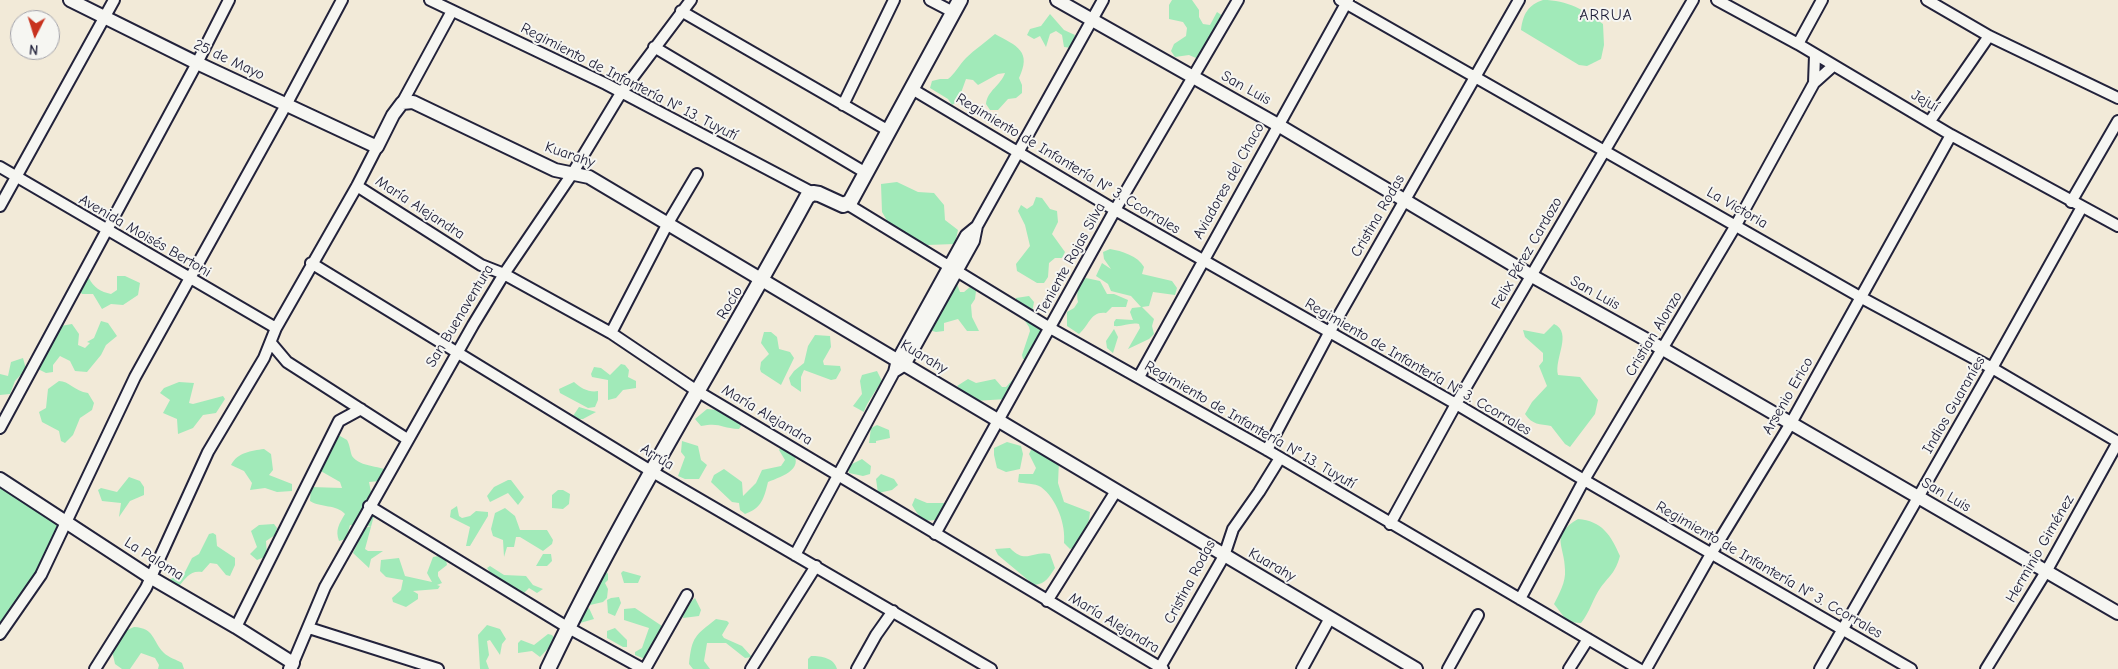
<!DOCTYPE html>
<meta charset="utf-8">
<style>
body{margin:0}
#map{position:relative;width:2118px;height:669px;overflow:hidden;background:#f2ead8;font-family:"Comic Neue",sans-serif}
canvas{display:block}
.north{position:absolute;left:10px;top:10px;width:50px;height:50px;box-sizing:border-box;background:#f6f6f2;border:1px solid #a1a1a9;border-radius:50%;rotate:185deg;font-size:14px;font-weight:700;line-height:20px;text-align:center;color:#22223b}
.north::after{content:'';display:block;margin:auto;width:18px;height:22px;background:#c8321e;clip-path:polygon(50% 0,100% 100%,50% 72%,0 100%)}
</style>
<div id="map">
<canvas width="2118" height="669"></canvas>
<div class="north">N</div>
</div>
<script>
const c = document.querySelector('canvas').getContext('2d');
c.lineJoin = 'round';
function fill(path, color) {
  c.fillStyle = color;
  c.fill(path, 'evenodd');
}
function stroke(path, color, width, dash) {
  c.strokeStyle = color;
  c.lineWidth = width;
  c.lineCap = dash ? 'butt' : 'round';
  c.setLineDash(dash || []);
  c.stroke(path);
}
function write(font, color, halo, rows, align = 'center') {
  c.font = font + ' "Comic Neue",sans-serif';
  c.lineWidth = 4;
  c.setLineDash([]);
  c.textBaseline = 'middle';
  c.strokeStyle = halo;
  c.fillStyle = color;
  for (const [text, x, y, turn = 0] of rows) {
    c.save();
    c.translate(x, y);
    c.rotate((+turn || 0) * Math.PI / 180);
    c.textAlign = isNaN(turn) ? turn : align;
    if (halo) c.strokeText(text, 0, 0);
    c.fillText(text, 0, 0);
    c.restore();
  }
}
const green = new Path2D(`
 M1172,0h20l7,10v7l4,7 7,1 7,-13 6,4c-4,15 -8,17 -17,29 -4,6 -4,9 -10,13l-7,-3 -14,2 -4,-6 3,-7 12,-8 1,-8 -4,-6 -14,-3v-14z
 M1543,0c24,0 42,10 60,24l1,21 -3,14 -14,7 -8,-1 -58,-35c2,-16 7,-25 22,-30z
 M1050,14l14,16 11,5 -4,13 -7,-1 -2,-12 -6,-4 -6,3 -4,13 -6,-11 -6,3 -7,-4 3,-6 11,-3z
 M995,34c22,12 37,17 24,44l3,7v8l-6,5 -8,1 -10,11h-8l-4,-6c1,-13 15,-19 19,-31l-7,1 -20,11 -5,-5 -7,-1 -8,22 -6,4 -4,-6 -18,-11 2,-7 8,-2h8c7,-5 11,-14 18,-21 9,-9 20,-16 29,-24z
 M897,182l21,10 16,1 10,12 1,15 13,10 -3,14 -28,1 -38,-21 -7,-12 -1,-28z
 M1036,197l6,1 8,11 7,2 1,11 -6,12 13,18 -3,6h-7l-6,5 -1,14 -4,6h-7l-20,-12 -1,-7 14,-18 -5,-21 -7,-14 3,-6 6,4 6,-4z
 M1110,249c12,2 28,7 34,18l-2,7 30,7 5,7 -2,7 -22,-3 -4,14 -7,1 12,12 -2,7 2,8 -5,5 -21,10 12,-21 -1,-4c-9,-2 -16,3 -25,2v-4l2,-3 17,1 -3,-8 2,-4 9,-1 -10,-11 -20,-5 -3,-7 -12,-8 6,-13 9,6 -7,-10 -1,-7z
 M117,276h8l15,7 -2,12 -15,10 -12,-1 -9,5 -9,-15h-11l-2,-3 2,-11 7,-2c4,9 12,14 22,16l6,-4z
 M1086,278l14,3 7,13h7l14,6 -2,7h-14l-6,6c-16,-2 -16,12 -27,21l-12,-8v-14l7,-4 4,-6c-2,-8 0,-19 8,-24z
 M944,283l13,1 3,8h4l6,-5 6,4 -1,8 -4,6 1,12 7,14h-12l-9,-12 -14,4v8l-8,1 -7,-2 -1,-15 15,-7z
 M1029,296l5,6 -2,11 14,14 -15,33 -8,-1 -1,-4 8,-24 -1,-4 -14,-21 1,-8z
 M101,321l7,2 9,13 -11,9 -5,10 -14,17 -12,-1 -5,-10 -10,-5 -7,9v7l-7,1 -8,-4 -1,-3 18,-39 17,-3 7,10 -1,11 7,3 5,-5 -3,-1 7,-4z
 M1554,324c19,9 0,34 4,51l22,2 18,23 -3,14 -25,33 -5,-3 -14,-18c-11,-2 -19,-1 -26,-12l7,-12 15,-16 -8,-20 4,-5v-8l-18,-16 -2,-7 21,4z
 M1114,329l4,8 -5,16 -6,-5 -1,-7z
 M764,332h7l6,5 2,12 11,3 4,6 -13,27 -20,-13 -1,-3 1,-7 8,-8 -8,-11z
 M815,335l15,1 1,11 -8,14 1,4 16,1 1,4 -5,9 -5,1 -27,-10 -3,7v15l-10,-7 -2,-7 5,-7 10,-8 4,-17z
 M23,358l3,11 -11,12 -5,13 -10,1v-21l8,2 3,-14z
 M621,364l4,1 4,5 -1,7 8,4v7l-13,2 -7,8 -8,2v-20l-16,-3 -1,-3 3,-7 7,1 9,7z
 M877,371l5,10c-4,6 -17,25 -18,31l-11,-6 9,-12 -2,-13 2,-6z
 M1016,376l4,5 -13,18 -33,2 -17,-15 11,-7 8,4 19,-4 7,8h4z
 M59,381c10,0 15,10 29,12l6,10 -2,7 -12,8 -7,17 -8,8 -4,-2 -2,-10 -17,-9 -3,-10 7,-4 2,-19z
 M179,382l15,1 -5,20 4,1 30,-8 2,3 -9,14 -13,2 -10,13 -15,6 -1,-15 -14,-6 7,-13 -10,-7 4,-5z
 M574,382c6,6 16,11 24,9v9l-3,7 -7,1 -28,-15 -1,-4z
 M579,407l17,5 -13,7h-8l-2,-3z
 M707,409c15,1 28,2 34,17l-2,3c-18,-1 -19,-7 -38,-3l-6,-7z
 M877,425l12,5 1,8 -14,3v2h-7l2,-15z
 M332,435l8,1 7,4c3,5 3,11 5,16 8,12 30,9 42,17l-2,7 -23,2 6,30 -10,37 3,2h15l-12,8 -2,9 -16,-15 12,-25 6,-2 -21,-1 -4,14 -7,2c-4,-11 0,-17 6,-27 -9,-10 -24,-6 -35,-13l1,-14 31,1 -2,-6 -21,-12c-5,-16 3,-23 13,-35z
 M682,441l16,5 3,14 6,5 -8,14h-14l-7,-3 7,-19 -4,-5z
 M1007,442l14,4 2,8 -3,15 -14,3 -9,-4 -3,-13v-7z
 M781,447l8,1c19,20 -6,28 -21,34 -4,16 -6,26 -23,32l-5,-4 -1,-7 -7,-1 -21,-20 3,-7 10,-6 18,13 1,14 13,-13 6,-13 19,-4 4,-6 -6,-10z
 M1032,448l12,8 15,5 -1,22 6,19 26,10 -1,8 -12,26 -7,3 -6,-6c2,-18 -7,-44 -23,-56 -6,-4 -17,-3 -23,-5l1,-8h14l3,-6 -7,-14z
 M264,449l7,5 2,16 -4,5 23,9v7l-15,1 -12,-4 -15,2 2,-7 -8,-12 -13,-6c7,-13 20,-14 33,-16z
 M862,459l9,7 -1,8 -7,2 -14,-3 -1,-7z
 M881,474l13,5 4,6 -6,5 -14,3 -2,-14z
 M129,477l11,4 4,6v8l-14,6 -11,16 2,-14 -19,-2 -4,-11 3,-2 16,4z
 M0,479l67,44 -67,111z
 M508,480h3l13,17 -6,8 -10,-12 -18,9 -3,-6 7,-9z
 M558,490h5l7,4 -1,10 -6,5 -11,-1v-13z
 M915,498l12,5h23l-3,13c-20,7 -24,8 -35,-11z
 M457,506l2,10 3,2 8,-2 6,-5 12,1v4l-18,30h-4l4,-19 -20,-10 1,-7z
 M505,508l10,8 5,14h27l6,10 -1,4 -9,7 -23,-14h-4l-2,10h-7l-3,10 -1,-17 -10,-4 -2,-7 4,-16z
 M1578,519c24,2 33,16 42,37 -5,17 -9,18 -19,31 -8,11 -11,25 -20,36l-13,-1 -14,-18c5,-10 12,-22 11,-34 0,-25 -16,-34 13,-51z
 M274,524l3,4 -2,7 -9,6 1,15 -10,4 -7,-6 7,-7 -6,-16 8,-6z
 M213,533l3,2 1,11 18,12v7l-5,11 -4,-1 -9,-11 -7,-1 -8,9c-12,-2 -16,6 -23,14h-8l-1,-7 14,-5 8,-16 7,-4 10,-20z
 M1010,548c16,17 23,2 40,6l5,14c-6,9 -9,16 -21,17l-36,-30 -3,-6z
 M543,554h8l1,7 -5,5h-11z
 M445,555l2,10 -9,7v4l4,7 -5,2 3,1 -2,3 -25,2 5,3v5l-12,8 -13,-5 -1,-4 9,-8 2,-10 -17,-3 -6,-6 1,-11 18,-2 6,18 27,6 -5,-9 6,-16z
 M490,566l14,9 22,1 7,9 10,4 -6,4 -8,-5 -5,5 -11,-1 -5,-9 -14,-5 -7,-10z
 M601,570h4l3,4v6l-3,3 3,6 -1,9 -4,4 -13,3v-11l8,-8z
 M623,571l18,5 -3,7h-14l-3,-10z
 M619,597l2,6 -6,13 -7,-3 -1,-13 4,-2z
 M695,598l6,12 -2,6 -16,2 1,-10z
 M589,608l5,11 -14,4 2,-12z
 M635,608l30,20 -10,20 -10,11 -10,-4v-3l7,-4 7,-20 -25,-8v-11z
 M716,619l11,2 2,2 -7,12 2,3 18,8 10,11 -7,1 -19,-15h-19l-3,18 6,8h-17l-4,-5c3,-28 6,-28 27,-45z
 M487,625l13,4 6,10 -4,5 -2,11 -10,-15 -3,1 2,14 -3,6 3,8h-9l-2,-34z
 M134,627c21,1 18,14 30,26 4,4 13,7 18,10l2,6h-26l1,-4 -4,-7 -14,-5 -11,16h-8l-7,-5 -4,-18 9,-13z
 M615,628l12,12v7h-4l-16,-9v-7z
 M548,634l4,1 4,5 -16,17 -8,-6 -14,2v-10l3,-3 13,5z
 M811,656c11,0 23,2 26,13h-29v-10z`);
const minor = new Path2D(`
 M430,0l176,84 207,109
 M930,0l23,12
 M1340,0l522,298 130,70 126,74
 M1717,0l81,44 153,91 167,91
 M1927,0l62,36 129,62
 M681,11l208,120
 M1798,44l24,-44
 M654,47l212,126
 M1814,83l1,-28
 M912,89l203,121 341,194 128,76 327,189
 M402,103l50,-92
 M843,105l51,-105
 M1930,121l59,-85
 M0,167l276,161
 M357,186l124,79 23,9 107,59 86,58 466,278
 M2071,202l47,-81
 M847,204l203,124 217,122 372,219
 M0,206l114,-206
 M311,263l340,208 340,198
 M611,333l57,-110 29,-49
 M271,343l16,19 120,77
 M894,372l11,-7 69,-124 3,-15 126,-226
 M1139,377l209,-377
 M0,428l197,-365 32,-63
 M1267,450l62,-117 190,-333
 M369,506l198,121 76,42
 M1390,524l66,-120 237,-404
 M935,534l180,-324 123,-210
 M795,555l99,-183 3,-12 69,-125 11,-9
 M1520,599l64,-119 152,-255 78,-142 19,-17
 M1047,601l69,-110
 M236,627l103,-206 22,-12
 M309,628l129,41
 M0,634l41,-59 94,-198 151,-272 56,-105
 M293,663l32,-76 148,-262 31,-51 68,-100 49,-81 70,-93
 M95,669l51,-81 62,-136 56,-94 12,-30 81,-142 20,-39
 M645,669l42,-74
 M751,669l65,-103
 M857,669l19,-34 17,-24
 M1159,669l65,-113 9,-27 26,-37 21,-34
 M1302,669l28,-51
 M1448,669l30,-54
 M1569,669l19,-30
 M1646,669l65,-115 80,-131 160,-288
 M1820,669l172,-301 90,-161
 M1986,669l61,-99 71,-128`);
const tertiary = new Path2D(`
 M70,0l127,63 180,84 16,-32 9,-12 11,-1 142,68 34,7 827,492
 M1057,0l221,125 254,151 131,73 455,264
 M0,479l150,98 86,50 57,36 -3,6`);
const secondary = new Path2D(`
 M548,669c77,-162 174,-315 259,-472l6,-4 6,1 24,11 7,-3 110,-202`);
const streetNames = [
 ["25 de Mayo",229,60,25],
 ["Regimiento de Infantería N° 13. Tuyutí",629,82,27],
 ["San Luis",1246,88,29],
 ["Jejuí",1925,101,30],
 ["Kuarahy",570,155,19],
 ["Regimiento de Infantería N° 3. Ccorrales",1068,164,31],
 ["Aviadores del Chaco",1229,181,-61],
 ["María Alejandra",420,208,33],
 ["La Victoria",1737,208,30],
 ["Cristina Rodas",1378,216,-60],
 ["Avenida Moisés Bertoni",145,236,30],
 ["Felix Pérez Cardozo",1527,253,-60],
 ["Teniente Rojas Silva",1071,259,-61],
 ["San Luis",1595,293,29],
 ["Rocío",730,303,-59],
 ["San Buenaventura",460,316,-59],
 ["Cristian Alonzo",1654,334,-59],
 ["Kuarahy",924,357,31],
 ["Regimiento de Infantería N° 3. Ccorrales",1418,367,30],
 ["Arsenio Erico",1788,396,-60],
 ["Indios Guaraníes",1954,405,-60],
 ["María Alejandra",767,415,31],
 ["Regimiento de Infantería N° 13. Tuyutí",1250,425,30],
 ["Arrúa",657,457,31],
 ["San Luis",1946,495,30],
 ["Herminio Giménez",2040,549,-60],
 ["La Paloma",154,559,32],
 ["Kuarahy",1272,565,30],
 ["Regimiento de Infantería N° 3. Ccorrales",1769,570,30],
 ["Cristina Rodas",1190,582,-62],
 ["María Alejandra",1114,623,31]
];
const neighbourhoodNames = [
 ["ARRUA",1606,15]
];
fill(green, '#a1eab9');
stroke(minor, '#22223b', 14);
stroke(tertiary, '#22223b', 16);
stroke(secondary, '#22223b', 18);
stroke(minor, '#f6f6f2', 10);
stroke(tertiary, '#f6f6f2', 12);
stroke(secondary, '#f6f6f2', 14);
write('15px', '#22223b', '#f6f6f2', streetNames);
c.letterSpacing = '1px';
write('16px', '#22223b', '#f6f6f2', neighbourhoodNames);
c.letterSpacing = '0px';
</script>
